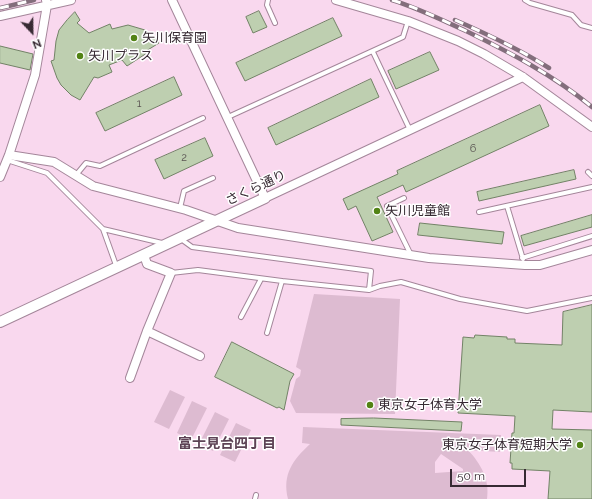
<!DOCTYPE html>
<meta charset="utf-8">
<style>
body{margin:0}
#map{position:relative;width:592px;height:499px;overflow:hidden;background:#f9d8ee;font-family:Raleway,sans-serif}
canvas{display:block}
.north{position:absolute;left:12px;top:12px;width:40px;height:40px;-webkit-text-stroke:3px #fff;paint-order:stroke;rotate:158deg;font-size:11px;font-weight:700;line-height:16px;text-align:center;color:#372a33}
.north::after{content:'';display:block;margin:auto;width:14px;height:18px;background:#372a33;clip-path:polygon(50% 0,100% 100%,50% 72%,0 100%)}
.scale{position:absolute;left:450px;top:469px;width:76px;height:18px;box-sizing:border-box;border:2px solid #372a33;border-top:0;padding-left:5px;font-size:12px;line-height:14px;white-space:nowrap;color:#372a33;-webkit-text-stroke:3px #fff;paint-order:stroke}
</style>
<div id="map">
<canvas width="592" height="499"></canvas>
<div class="north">N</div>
<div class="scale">50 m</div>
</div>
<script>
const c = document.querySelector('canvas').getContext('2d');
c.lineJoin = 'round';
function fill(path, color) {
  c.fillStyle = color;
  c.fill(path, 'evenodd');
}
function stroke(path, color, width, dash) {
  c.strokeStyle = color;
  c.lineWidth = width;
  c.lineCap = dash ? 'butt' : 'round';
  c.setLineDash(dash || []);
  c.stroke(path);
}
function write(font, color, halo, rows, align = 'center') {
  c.font = font + ' Raleway,"Noto Sans JP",sans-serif';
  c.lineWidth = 3;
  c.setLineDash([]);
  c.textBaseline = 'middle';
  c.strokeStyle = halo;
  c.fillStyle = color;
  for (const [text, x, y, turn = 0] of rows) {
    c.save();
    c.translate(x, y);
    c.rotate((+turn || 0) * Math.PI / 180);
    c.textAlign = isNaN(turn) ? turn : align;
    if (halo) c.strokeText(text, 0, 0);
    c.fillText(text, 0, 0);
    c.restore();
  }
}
const green = new Path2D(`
 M314,294l86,5 -5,115 -99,-1 -6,-12 6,-22 4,-3 1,-6 -5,-3z
 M170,390l15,7 -16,32 -15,-7z
 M192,401l15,7 -16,32 -14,-7z
 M215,412l14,7 -16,32 -14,-7z
 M236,423l15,7 -16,32 -15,-7z
 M303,427l198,8 -1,17 -32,-2c13,14 22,30 19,49h-199c-6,-25 5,-39 22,-55l-8,-1zM441,454l22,15v2l-28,2v-11z`);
const building = new Path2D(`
 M259,11l8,16 -14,6 -7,-16z
 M75,12l5,8 -3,3 12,10 21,-9 2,5 16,-4 17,5 7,5 7,8 -13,8 1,2 -20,13 -5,-6 -13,5 3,7 -14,6 -4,-1 -14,23 -9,-5 -10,-10 -4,-7 -6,-17 3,-1 2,-19 3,-11 8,-10z
 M333,18l9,18 -97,45 -9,-18z
 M0,46l33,8 -3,16 -30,-7z
 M430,52l9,18 -43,19 -8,-18z
 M174,77l8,18 -77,36 -9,-18z
 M371,79l8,18 -103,48 -8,-17z
 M540,105l9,21 -143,66 -3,-7 -26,12 16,35 -21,9 -16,-35 -8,4 -5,-11 55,-25 -1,-3z
 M205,138l8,18 -49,23 -9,-19z
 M574,170l2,9 -97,22 -2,-9z
 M592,215v12l-68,19 -3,-10z
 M420,223l84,9 -2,12 -84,-9z
 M592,305v107l-39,-2 -1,19 40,1v69h-44l2,-28 -38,-2v-6h-2l2,-30h2l1,-17 -57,-3 5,-76 11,1 1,-3 32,2v2h8v4l47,2 1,-33z
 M232,342l62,32 -4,7 -6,29 -5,-3 -2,1 -62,-31z
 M374,418l88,4 -1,9 -120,-6v-6z`);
const service = new Path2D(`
 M268,0l-1,5 8,18
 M525,0l5,3 42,12 9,10 11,3
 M373,52l37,78
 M228,117l175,-80 5,-16
 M7,160l40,13 56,56 59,14
 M588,172l4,4
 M76,175l10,-12 14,3 103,-48
 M404,198l-17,8 24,49
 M507,206l16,53
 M180,208l4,-17 29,-13
 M479,212l113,-25
 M103,229l14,39
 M181,239l11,8 179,24 -2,19
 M522,258l70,-22
 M171,273l27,-3 84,11 87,9 11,-4 21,-4 59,17 67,12 65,-13
 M241,317l20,-38
 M267,333l15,-52
 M255,499l1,-4`);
const minor = new Path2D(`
 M172,0l93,198 258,-121
 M336,0l72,21 50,20 26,13 39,23 69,50
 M0,16l71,-16
 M9,155l45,7 39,24 93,24 52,18 191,30 96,7h15l52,-15
 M0,177l9,-22 26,-80 12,-70 -1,-5
 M147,331l53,25
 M130,378l17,-47 24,-58 -24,-9 -3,-9`);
const tertiary = new Path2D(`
 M0,322l265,-124`);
const rail = new Path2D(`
 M392,0c26,8 50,20 74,31 45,22 87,44 126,76
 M0,8l34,-8
 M455,20c32,14 64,29 94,48`);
const markers = [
 [134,38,4,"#528315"],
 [80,56,4,"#528315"],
 [377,211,4,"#528315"],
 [370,405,4,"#528315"],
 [580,445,4,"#528315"]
];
const numberNames = [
 ["1",139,104],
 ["6",473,149],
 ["2",184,158]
];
const poiNames = [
 ["矢川保育園",142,38],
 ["矢川プラス",88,56],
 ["矢川児童館",385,211],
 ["東京女子体育大学",378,405],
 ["東京女子体育短期大学",572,445,"right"]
];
const streetNames = [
 ["さくら通り",256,188,-25]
];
const neighbourhoodNames = [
 ["富士見台四丁目",227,444]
];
fill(green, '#ddbbd1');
fill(building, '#becfb0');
stroke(building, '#728266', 1);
stroke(service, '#a4869a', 6);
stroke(minor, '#a4869a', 10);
stroke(tertiary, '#a4869a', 12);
stroke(service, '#fff', 4);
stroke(minor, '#fff', 8);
stroke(tertiary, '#fff', 10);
stroke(rail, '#836e7c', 4.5);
stroke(rail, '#fff', 3, [9]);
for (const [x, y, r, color] of markers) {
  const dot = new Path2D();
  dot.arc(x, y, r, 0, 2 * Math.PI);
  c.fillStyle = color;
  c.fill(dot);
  stroke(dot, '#fff', 1.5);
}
write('11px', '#595352', null, numberNames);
write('13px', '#372a33', '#fff', poiNames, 'left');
write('13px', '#372a33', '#fff', streetNames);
write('bold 14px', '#5d4255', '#fff', neighbourhoodNames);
</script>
